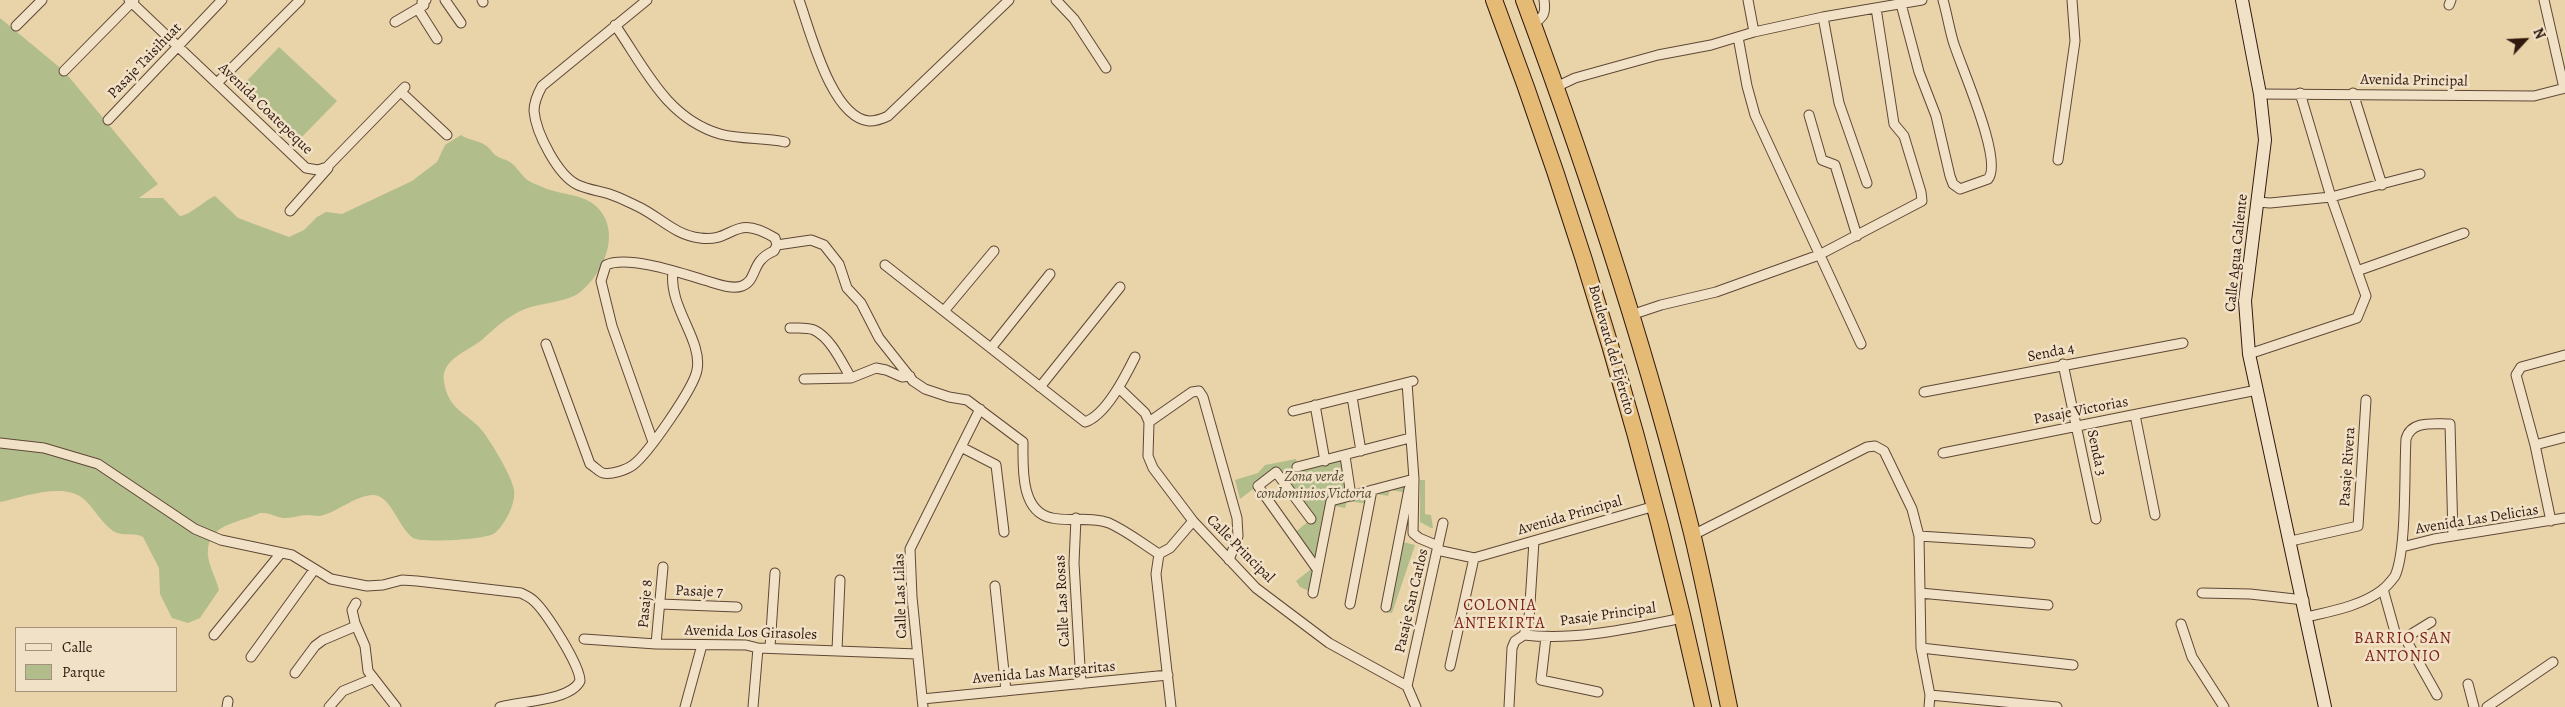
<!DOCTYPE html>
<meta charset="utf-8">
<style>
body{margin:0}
#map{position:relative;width:2565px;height:707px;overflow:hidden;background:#e9d3a9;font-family:Alegreya,serif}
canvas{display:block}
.legend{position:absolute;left:15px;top:627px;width:162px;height:65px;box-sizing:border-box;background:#f1e2c7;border:1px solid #a4917d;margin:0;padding:6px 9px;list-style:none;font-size:15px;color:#31180f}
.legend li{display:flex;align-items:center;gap:10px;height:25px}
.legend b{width:25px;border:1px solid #a4917d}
.north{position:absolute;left:2500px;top:15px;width:50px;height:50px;-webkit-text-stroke:4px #f1e2c7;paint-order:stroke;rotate:65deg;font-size:14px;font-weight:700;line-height:20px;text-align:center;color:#31180f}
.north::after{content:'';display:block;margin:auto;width:18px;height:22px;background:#31180f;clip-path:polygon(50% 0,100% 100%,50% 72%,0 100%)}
</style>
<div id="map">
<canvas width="2565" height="707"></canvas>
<ul class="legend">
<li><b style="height:6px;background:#f1e2c7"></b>Calle</li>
<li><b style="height:14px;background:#b1be8c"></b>Parque</li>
</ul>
<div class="north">N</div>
</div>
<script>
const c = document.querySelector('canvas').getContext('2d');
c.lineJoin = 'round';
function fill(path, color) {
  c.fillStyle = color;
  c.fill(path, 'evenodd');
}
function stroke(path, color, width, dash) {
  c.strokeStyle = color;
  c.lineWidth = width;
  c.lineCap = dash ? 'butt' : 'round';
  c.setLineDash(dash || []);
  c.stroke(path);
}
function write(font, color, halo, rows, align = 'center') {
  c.font = font + ' Alegreya,serif';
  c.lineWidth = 5;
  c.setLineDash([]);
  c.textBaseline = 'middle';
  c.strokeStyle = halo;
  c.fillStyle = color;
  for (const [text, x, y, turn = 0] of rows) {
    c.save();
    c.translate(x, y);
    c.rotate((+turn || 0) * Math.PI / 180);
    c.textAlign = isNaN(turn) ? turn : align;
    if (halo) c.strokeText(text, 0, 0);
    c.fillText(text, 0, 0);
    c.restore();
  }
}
const green = new Path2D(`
 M0,18l64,53 94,113 -19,14h24l17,18c10,-1 24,-15 35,-20l23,22 51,19 15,-7 13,-13 9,-5 16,2 70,-33 25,-19 8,-17 16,-10c7,5 16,5 24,10 4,2 6,6 9,9 4,4 11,5 16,8 6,4 10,11 15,16 4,4 10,6 15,8 17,9 43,7 57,21 25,25 7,67 -18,86 -12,9 -39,10 -54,16 -17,7 -29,18 -42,30 -14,12 -43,20 -39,43 4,25 18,29 34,44 9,8 35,52 36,64 2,14 -9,34 -19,43 -9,7 -74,10 -82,5 -15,-11 -22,-43 -40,-43 -19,1 -35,17 -53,21 -5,0 -9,-1 -13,-1 -7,0 -14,3 -21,3 -10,0 -16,-6 -26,-5 -17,9 -49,10 -52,35 -2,14 8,29 11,42l-19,28 -12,5 -16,-5 -12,-24 -1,-26 -16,-31c-8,-5 -21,0 -30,-6 -12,-9 -18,-21 -28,-31 -20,-19 -62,-3 -85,2z
 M279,47l58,54 -40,41 -58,-53z
 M1345,456l6,39 59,-15 -2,13 -18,-3 -2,6 -16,-3 -3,11 -22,-3 -2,7 -15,-3 -17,88 -13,-6 -4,-6 19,-15 -22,-32 17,-14 -34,-48 -36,27 -5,-19 23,-7 7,-8 31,-6 1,7z
 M1420,480h5v34l6,1 2,13h-2l-11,-6z
 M1399,541l16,4 -23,68 -7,-1z`);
const street = new Path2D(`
 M129,0l177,168 12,2 9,-3 78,-80
 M445,0l16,23
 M482,0l1,2
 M647,0l-105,86c-5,9 -8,16 -8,25 2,22 24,65 44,74 11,5 23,6 34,10 9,3 18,8 27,12 22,11 36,28 61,31 35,5 32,-26 75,0l2,7
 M799,0c11,30 32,117 70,121 7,0 13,-2 19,-5l121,-116
 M1056,0l18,19 32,49
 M1748,0l6,32
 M2544,0l20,88
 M1901,4l18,68 17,44 14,60 3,8 7,5 28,-10c16,-18 -28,-114 -35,-138 -4,-14 -6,-27 -10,-41
 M2449,5l2,-5
 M418,9l19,30
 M1823,17l16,86 28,80
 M395,22l29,-17 -2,-3 4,-2
 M1533,24c11,-7 13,-11 11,-24
 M615,25c30,43 51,93 105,109 22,6 44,3 65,8
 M16,26l26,-26
 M1738,37l9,49 8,29 106,229
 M64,71l70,-71
 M217,83l83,-83
 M1556,87l19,-9 83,-23 53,-10 43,-13 69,-15 99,-17
 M401,92l46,43
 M2353,93l29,92
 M2260,94l274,2 31,-8
 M1809,115l13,45 13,5 22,71
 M108,120l114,-120
 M2058,160l17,-119 -3,-41
 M2258,202l12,1 61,-6 89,-23
 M290,211l38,-43
 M777,245l34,-5 13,5 15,19 8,24 14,15 18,35 34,43 12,8 24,8 18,3 56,42c0,25 -3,70 29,76 17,4 39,-2 57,5 18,8 34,21 50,31
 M885,265l200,157c21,-7 40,-45 50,-65
 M2357,271l107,-38
 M944,311l50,-60
 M1631,315l30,-10 55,-13 103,-37 103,-54 -1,-9 -17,-56 -10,-12 -18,-116
 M790,328c7,0 18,-1 24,2 17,8 28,33 37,48
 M546,344l44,120c4,2 9,8 13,9 8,2 23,-3 30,-8 14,-10 61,-77 64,-95 6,-30 -29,-63 -24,-99
 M991,348l59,-74
 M2249,354l108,-36 9,-22 -35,-99 -31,-104
 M2063,364l33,155
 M804,379l47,-1 25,-10 10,2 16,7 8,-1
 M1407,383l7,96 -1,54 6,5 19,8
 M1040,387l80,-100
 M1119,388l26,25 4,9 -1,34 5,12 40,53 63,67 73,55 78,43 9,21
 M1924,392l259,-49
 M1352,397l9,54
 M1315,405l10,56
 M1293,411l120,-30
 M2135,415l20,100
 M1149,422l43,-30 7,-1 4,6 34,121 1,18 -9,24
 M653,442l-41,-116 -11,-45 5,-16c22,-10 75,8 98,15 11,3 27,10 38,6 16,-6 8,-25 32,-35l3,-6
 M0,443l44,5 54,16 97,65 26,11 71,15 39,24 36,7 16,-1 19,-5 15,1 104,12c4,2 9,4 13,8 12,11 46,64 46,80 -10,20 -59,20 -80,26
 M2535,445l30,-8
 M961,447l35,18 8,67
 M1943,453l314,-63
 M1345,456l6,40
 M1297,467l113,-29
 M1076,518l-2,45 7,121
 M1311,519l-35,-47 -18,14 59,83
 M2551,521l-16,-76 -19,-70 5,-8 44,-12
 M1693,535l174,-88 8,-1 9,5 28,58 7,27 2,112 9,47 -1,12
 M1919,536l111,7
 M2291,541l67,-15 8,-126
 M2402,547l32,-8 131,-21
 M1437,550l37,8 181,-52
 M995,586l11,105
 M2383,589l12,43 3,6h7l26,-16
 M1313,593l18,-92 83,-22
 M1920,593l128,12
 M2202,593l48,1 54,6
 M356,603l-4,7 3,13 10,23 3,25 28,36
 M660,604l77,3
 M1350,604l22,-114
 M1386,607l23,-118
 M2307,617c25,-6 54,-11 75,-27 4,-3 10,-10 13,-14 12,-26 9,-106 11,-137 5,-19 28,-15 44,-15l3,112
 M2181,624l11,33 32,50
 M214,635l67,-82
 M1524,635l5,-16 5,-78
 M1546,637l-5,43 57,12
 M2405,638l32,57
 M584,639l72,5 90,1 12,3 159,6
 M656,644l7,-77
 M770,647l5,-74
 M1921,648l152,17
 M837,650l3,-70
 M251,657l63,-87
 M1450,666l24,-108
 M295,673l20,-27 8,-6 33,-14
 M2468,684l6,23
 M1407,686l36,-163
 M1930,695l127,12
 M922,699l246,-24
 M227,707l1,-6
 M329,707l14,-16 29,-12
 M685,707l17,-62
 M753,707l5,-59
 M923,707l-11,-110 -2,-48 70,-140
 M1171,707l-15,-133 3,-20 11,-6 23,-27
 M1509,707l3,-59 3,-7 9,-6c54,6 107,-7 159,-17
 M2487,707l66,-45`);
const secondary = new Path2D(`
 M2242,0l18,94 5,46 -20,161 4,53 76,353`);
const highway = new Path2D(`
 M1494,0c87,230 156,466 209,707
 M1524,0c65,175 123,352 168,533 14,58 25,116 37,174`);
const streetNames = [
 ["Pasaje Taisihuat",145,61,-46],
 ["Avenida Principal",2414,81,1],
 ["Avenida Coatepeque",265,109,44],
 ["Calle Agua Caliente",2237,253,-84],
 ["Boulevard del Ejército",1611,350,74],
 ["Senda 4",2051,353,-11],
 ["Pasaje Victorias",2081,411,-11],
 ["Senda 3",2096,453,78],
 ["Pasaje Rivera",2348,467,-86],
 ["Avenida Principal",1570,516,-16],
 ["Avenida Las Delicias",2477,520,-9],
 ["Calle Principal",1240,549,45],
 ["Pasaje 7",699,592,2],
 ["Calle Las Lilas",901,596,-92],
 ["Calle Las Rosas",1063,601,-93],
 ["Pasaje San Carlos",1412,601,-77],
 ["Pasaje 8",646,604,-85],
 ["Pasaje Principal",1608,615,-8],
 ["Avenida Los Girasoles",751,633,2],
 ["Avenida Las Margaritas",1044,673,-5]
];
const parkNames = [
 ["Zona verde",1314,477],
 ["condominios Victoria",1314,494]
];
const neighbourhoodNames = [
 ["COLONIA",1500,606],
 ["ANTEKIRTA",1500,624],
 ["BARRIO SAN",2403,639],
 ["ANTONIO",2403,657]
];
fill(green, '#b1be8c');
stroke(street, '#5f4736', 11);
stroke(secondary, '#31180f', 14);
stroke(highway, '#31180f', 18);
stroke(street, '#f1e2c7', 9);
stroke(secondary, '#f1e2c7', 12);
stroke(highway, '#e4ba74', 16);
write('15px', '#31180f', '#f1e2c7', streetNames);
write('italic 15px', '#574a34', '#f1e2c7', parkNames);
c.letterSpacing = '1px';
write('16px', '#7a1f14', '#f1e2c7', neighbourhoodNames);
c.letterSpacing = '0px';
</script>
